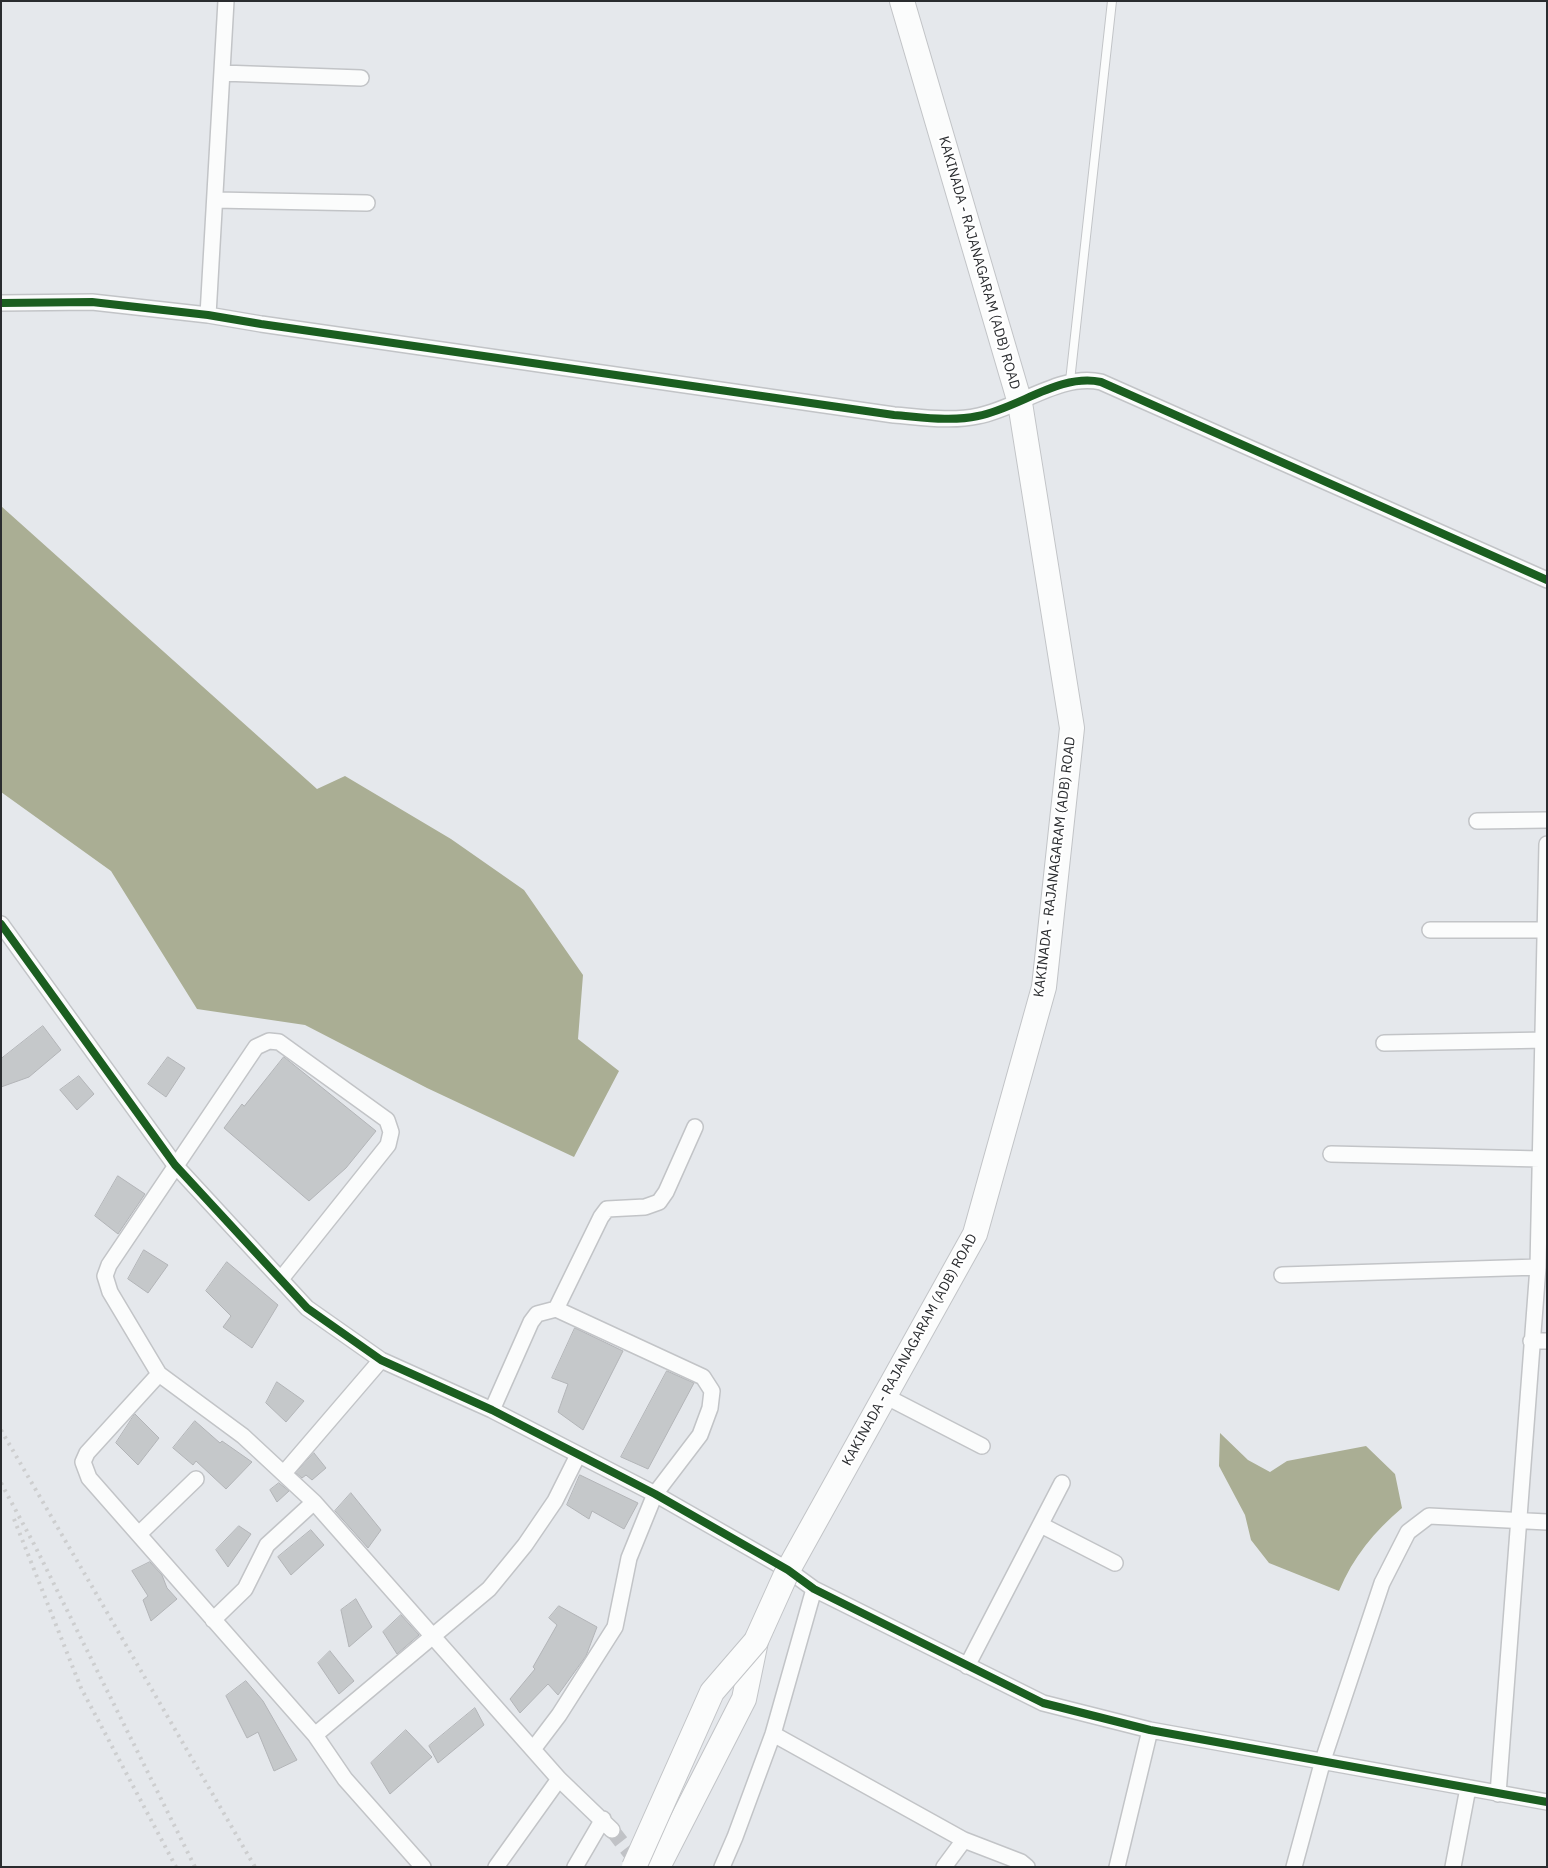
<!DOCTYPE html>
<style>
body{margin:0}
#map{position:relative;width:1548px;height:1868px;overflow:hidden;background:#e5e8ec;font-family:"IBM Plex Sans",sans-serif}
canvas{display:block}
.frame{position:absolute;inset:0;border:2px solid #2a2c2f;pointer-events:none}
</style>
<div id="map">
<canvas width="1548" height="1868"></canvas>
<div class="frame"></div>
</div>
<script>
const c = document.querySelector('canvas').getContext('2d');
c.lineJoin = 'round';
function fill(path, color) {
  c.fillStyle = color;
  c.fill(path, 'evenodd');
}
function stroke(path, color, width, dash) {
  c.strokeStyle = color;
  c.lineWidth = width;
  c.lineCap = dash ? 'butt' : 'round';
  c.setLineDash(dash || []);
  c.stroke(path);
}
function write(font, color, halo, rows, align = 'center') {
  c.font = font + ' "IBM Plex Sans",sans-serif';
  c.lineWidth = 4.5;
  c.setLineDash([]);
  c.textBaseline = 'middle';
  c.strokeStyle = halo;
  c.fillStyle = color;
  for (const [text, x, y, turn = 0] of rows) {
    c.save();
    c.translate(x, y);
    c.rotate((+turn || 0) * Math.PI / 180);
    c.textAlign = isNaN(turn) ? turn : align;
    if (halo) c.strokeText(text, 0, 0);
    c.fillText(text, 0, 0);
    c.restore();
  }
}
const water = new Path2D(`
 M1,506l316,283 28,-13 106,63 73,51 59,85 -5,64 41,32 -45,86 -147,-69 -122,-63 -108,-16 -86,-138 -110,-79z
 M1220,1433l28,27 22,12 17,-11 79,-15 29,28 7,34c-28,24 -49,49 -63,83l-70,-28 -18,-23 -6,-25 -26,-49z`);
const building = new Path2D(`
 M43,1026l18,24 -32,27 -28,10v-28z
 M168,1057l17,11 -19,29 -18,-13z
 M284,1057l92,74 -30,37 -37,33 -85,-73 18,-24 2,2z
 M79,1076l15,18 -17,16 -17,-20z
 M118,1176l27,18 -27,40 -23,-18z
 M144,1250l24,15 -20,28 -20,-14z
 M227,1262l51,43 -26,43 -29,-21 8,-11 -25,-25z
 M575,1328l48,23 -40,79 -25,-18 10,-28 -16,-6z
 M667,1371l27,12 -46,86 -27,-12z
 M277,1382l27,19 -18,21 -20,-19z
 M135,1414l24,24 -21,27 -22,-22z
 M195,1421l25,22 2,-2 30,21 -26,27 -30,-28 -3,4 -20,-17z
 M314,1453l12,15 -14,12 -6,-5 -4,3 -6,-5z
 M580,1475l58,28 -14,26 -32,-18 -3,8 -22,-14z
 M279,1483l10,8 -12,11 -7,-12z
 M351,1493l30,37 -13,18 -33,-37z
 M239,1526l12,8 -23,33 -12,-17z
 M311,1530l13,15 -33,30 -13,-18z
 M150,1562l12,13 5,13 10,11 -26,22 -8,-21 5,-4 -16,-25z
 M356,1599l16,28 -23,20 -8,-37z
 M559,1606l38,21 -11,29 -28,39 -10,-11 -28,29 -10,-14 25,-30 -2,-2 24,-42 -8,-7z
 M401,1615l18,20 -22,19 -14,-22z
 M330,1651l24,30 -15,13 -21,-31z
 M246,1681l17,20 34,59 -23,11 -16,-39 -11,6 -21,-42z
 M475,1708l9,17 -46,38 -9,-17z
 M406,1730l26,27 -42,37 -19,-31z`);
const minorTunnel = new Path2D(`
 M612,1830l28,36`);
const service = new Path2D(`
 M1070,381l42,-380`);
const minor = new Path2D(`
 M222,73l139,5
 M215,200l152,3
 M1,303l91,-1 116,13 53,9 633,91c27,2 57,7 84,1 41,-8 82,-43 123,-34l446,198
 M208,315l18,-314
 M1477,821l70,-1
 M1,924l174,241 132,143 74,52 111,50 163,84 133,76 26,19 229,114 107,27 397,72
 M1430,930h117
 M1384,1043l163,-3
 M1331,1154l209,5
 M1282,1275l256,-8
 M281,1279l107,-134 3,-13 -4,-12 -108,-78 -10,-1 -13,6 -147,218 -4,11 5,16 49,82 84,62 71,66 245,277 53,51
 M556,1309l45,-92 6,-8 38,-2 14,-5 7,-10 29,-65
 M1531,1341h16
 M159,1374l-72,79 -4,9 6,16 226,257 30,44 78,88
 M885,1396l97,50
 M492,1410l39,-88 6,-8 19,-5 147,68 9,14 -2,17 -10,27 -45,59 -26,64 -14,69 -56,88 -25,33
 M284,1473l97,-113
 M1041,1525l74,38
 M139,1534l57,-55
 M213,1620l32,-31 22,-44 47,-43
 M967,1666l95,-183
 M773,1734l191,106 57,22 6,5
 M315,1735l174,-146 36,-44 30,-44 23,-46
 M1498,1794l40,-527 9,-423
 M496,1867l63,-88
 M575,1867l28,-48
 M722,1867l13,-30 38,-103 41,-145
 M944,1867l20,-27
 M1117,1867l33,-137
 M1294,1867l29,-107 59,-177 26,-51 21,-16 118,6
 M1453,1867l15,-79`);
const primary = new Path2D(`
 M788,1570l187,-336 69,-247 28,-259 -52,-325 -118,-402
 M658,1867l86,-168 12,-58`);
const rail = new Path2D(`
 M1,1430l254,437
 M1,1483l34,63 160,321
 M14,1519l67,169 95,179`);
const primaryBridge = new Path2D(`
 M634,1867l78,-175 44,-51 32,-71`);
const cycleway = new Path2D(`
 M1,303l91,-1 116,13 53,9 633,91c27,2 57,7 84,1 41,-8 82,-43 123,-34l446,198
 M1,924l174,241 132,143 74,52 111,50 163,84 133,76 26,19 229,114 107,27 397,72`);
const streetNames = [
 ["KAKINADA - RAJANAGARAM (ADB) ROAD",979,263,74],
 ["KAKINADA - RAJANAGARAM (ADB) ROAD",1055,867,-83],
 ["KAKINADA - RAJANAGARAM (ADB) ROAD",910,1350,-61]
];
fill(water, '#aaae94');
fill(building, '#c5c8ca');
stroke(building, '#b2b4b7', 1);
stroke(minorTunnel, '#c0c2c6', 15, [15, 8]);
stroke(service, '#c2c4c7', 10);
stroke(minor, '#c2c4c7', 18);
stroke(primary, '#c2c4c7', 26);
stroke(service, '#fbfcfc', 8);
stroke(minor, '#fbfcfc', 15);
stroke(primary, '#fbfcfc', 24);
stroke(rail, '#cdcecf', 4, [2.5, 5]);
stroke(primaryBridge, '#c2c4c7', 26, []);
stroke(primaryBridge, '#fbfcfc', 24);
stroke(cycleway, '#1b5e20', 8);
write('14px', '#2a2c2f', '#fff', streetNames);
</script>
